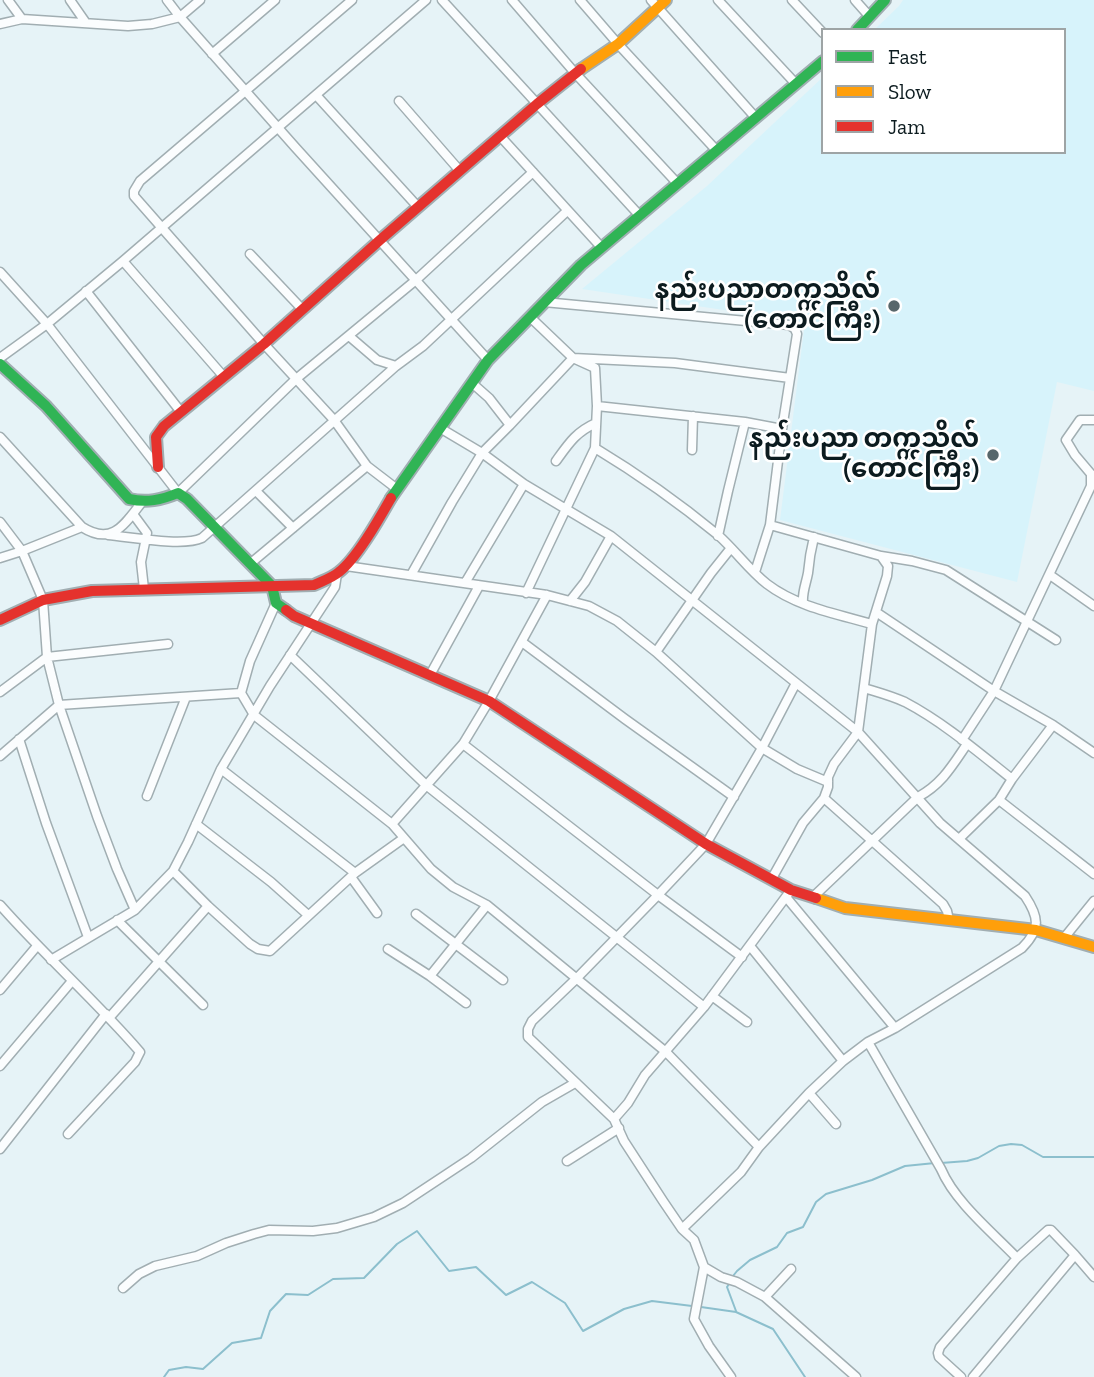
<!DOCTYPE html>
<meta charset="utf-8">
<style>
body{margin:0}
#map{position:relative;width:1094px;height:1377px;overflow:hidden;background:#e6f3f7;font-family:"Zilla Slab",serif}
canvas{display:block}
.legend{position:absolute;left:821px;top:28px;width:245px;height:126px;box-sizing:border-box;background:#fff;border:2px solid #9ea4a5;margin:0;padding:9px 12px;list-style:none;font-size:21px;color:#0c1b1f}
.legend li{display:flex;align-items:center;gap:14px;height:35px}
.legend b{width:35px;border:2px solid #9ea4a5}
</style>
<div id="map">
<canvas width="1094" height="1377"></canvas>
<ul class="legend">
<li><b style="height:9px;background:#30b455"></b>Fast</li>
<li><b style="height:9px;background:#ff9f0a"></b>Slow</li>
<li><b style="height:9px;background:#e5322d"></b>Jam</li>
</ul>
</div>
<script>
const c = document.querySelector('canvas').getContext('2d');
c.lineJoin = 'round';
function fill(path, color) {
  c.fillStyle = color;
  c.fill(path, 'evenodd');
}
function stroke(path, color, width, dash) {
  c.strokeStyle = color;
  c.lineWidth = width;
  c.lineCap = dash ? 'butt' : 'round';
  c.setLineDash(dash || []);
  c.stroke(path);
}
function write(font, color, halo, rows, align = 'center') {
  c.font = font + ' "Zilla Slab","Noto Sans Myanmar",serif';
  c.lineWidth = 5;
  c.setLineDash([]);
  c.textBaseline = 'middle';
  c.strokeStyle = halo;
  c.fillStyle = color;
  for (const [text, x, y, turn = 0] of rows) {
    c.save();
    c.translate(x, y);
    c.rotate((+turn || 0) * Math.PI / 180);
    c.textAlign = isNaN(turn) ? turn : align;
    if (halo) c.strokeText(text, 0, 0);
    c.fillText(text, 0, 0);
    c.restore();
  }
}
const built = new Path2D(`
 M903,0h191v391l-37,-9 -40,200 -237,-62 25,-198 -223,-33 125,-103 116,-109v75h241v-122h-190l25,-24z`);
const stream = new Path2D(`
 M941,1163l26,-2 11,-3 21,-12 12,-2 11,1 21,12h51
 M733,1276l4,-5 13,-11 27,-13 10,-14 16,-6 13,-25 10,-8 46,-14 33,-14 30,-3
 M729,1284l-2,3 9,24
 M701,1307l35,5 37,17 32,48
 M164,1377l5,-7 17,-3 17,2 29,-26 29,-5 9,-27 16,-17 22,1 25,-16 31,-1 33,-34 20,-13 32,40 27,-4 30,28 26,-13 33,21 18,28 41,-22 28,-8 40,5`);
const street = new Path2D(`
 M8,0l14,19
 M70,0l16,23
 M167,0l13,17 115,130 193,213
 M352,0l-212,181 -6,10v5l130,148 70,76 33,46 30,23
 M442,0l198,216
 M512,0l63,73 103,111
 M580,0l38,44 99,107
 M651,0l105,118
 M718,0l78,84
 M792,0l31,33
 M855,0l15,17
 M0,24l22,-5 106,7 24,-2 28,-7 20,-17
 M212,54l63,-54
 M316,95l102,112
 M399,101l61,70
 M500,136l102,112
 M250,254l52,55
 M123,261l101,116
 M0,272l47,52 131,169 118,-114 120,-99 117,-108
 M86,291l95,121
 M544,302l245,23 6,4 2,5 -15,95
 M349,336l28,24 19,6
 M0,358l47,-34 76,-63 303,-261
 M472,383l17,15 21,27 63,-67 102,5 115,15
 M597,406l148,16 37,7 -12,96 -15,47
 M440,428l42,25 42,31 87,52 247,196 82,91 85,73c14,21 16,33 -3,52l-127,80 -27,14 -25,19 -93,-115
 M0,437l82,90c30,19 42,-2 60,-25
 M595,448c43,26 84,55 123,87 17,15 31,35 49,49 30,23 70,30 105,40
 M692,450l1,-34
 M556,461c13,-18 20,-29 40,-38
 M256,491l37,37
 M133,514l14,19 -6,29 3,27
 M0,522l22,29 21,49 4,57 12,48 38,111 20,53 18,41
 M770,525l111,31 7,10 -1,10 -15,48 -14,108 -24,32 -6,13v10l-4,11 -21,25 -32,57
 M108,535c23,2 75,12 94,3l194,-172 27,-20 144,-135
 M718,536l10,-45 17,-69
 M881,556l31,5 34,9 110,70
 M0,558l22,-7 60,-24
 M251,563l116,-97
 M346,566l201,29 42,11 28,15 39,31 106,96 35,21 31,13
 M411,575l41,-73 30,-49 28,-28
 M1050,575l44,31
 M465,583l59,-99
 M526,593l69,-145 2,-42 -2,-38 -22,-10 -43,-41
 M570,601l15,-19 26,-46
 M803,603c-1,-11 3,-19 5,-30 1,-12 3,-24 6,-36
 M876,612l118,79 59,34 41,28
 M522,642l103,77 109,78
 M656,652l55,-79 20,-25
 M290,655l136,130 278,222
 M430,675l49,-89
 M864,688c13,4 28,8 41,14 38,20 73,50 107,77
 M0,692l47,-35 121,-13
 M241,693l13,22 138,109 39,45 22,18 34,18 179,147 93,95
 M19,739l27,84 42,114
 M962,740l32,-49 97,-205v-12l-16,-19 -9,-15 14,-20h14
 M463,744l195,151 84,62
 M0,756l59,-51 182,-12 9,-32 26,-58
 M221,769l134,104
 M147,796l39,-99
 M824,798l119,106 4,7 2,9
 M999,800l95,74
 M196,824l75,58 37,33
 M392,824l71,-80 26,-43 58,-106
 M960,838l39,-38 13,-21 41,-54
 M173,871l35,35 42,38 8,5 12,2 85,-78 49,-35
 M351,877l26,36
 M786,897l109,131
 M813,897l105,-100c24,-13 34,-31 49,-53
 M0,905c45,51 96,96 140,147l-5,10 -67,72
 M416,914l87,66
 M117,920l86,85
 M1064,938l30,-37
 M388,949l42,27 36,27
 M51,960l84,-50 38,-39 15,-29 33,-73 49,-83 65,-99 2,-13
 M430,976l57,-71
 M0,990l37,-44
 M712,996l35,26
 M109,1018l99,-112
 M868,1042l73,127c14,33 51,63 76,89l-77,89 -2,6 1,4 22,20
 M0,1066l72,-85
 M809,1093l34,-32
 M614,1119l-86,-82v-8l4,-8 44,-42 82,-84 48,-51 56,-96 34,-65
 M0,1149l106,-135
 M567,1161l52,-33
 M682,1229l59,-57 18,-25 50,-54 27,31
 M1075,1255l19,22
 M704,1267l17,10 16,5 28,15 91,80
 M123,1288l16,-14 16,-8 42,-10 29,-13 28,-9 15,-4 44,1 24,-3 37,-11 29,-14 68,-45 71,-56 33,-19
 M765,1297l26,-28
 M731,1377l-22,-31 -15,-27 10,-52 -10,-27 -12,-11 -19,-28 -39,-60 -10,-22 14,-16 17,-28 59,-68 87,-117
 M973,1377l102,-122 -24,-25h-3l-31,28`);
const fast = new Path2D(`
 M857,30l28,-30
 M0,364l46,42 83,93c18,4 32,1 49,-6l9,6 85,87 4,17 10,7
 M391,498l97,-138 93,-95 242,-204`);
const slow = new Path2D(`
 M581,69l37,-25 48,-44
 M816,898l29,10 191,22 58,17`);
const jam = new Path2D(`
 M158,467l-2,-30 8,-11 100,-82 116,-104 157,-136 44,-35
 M286,610l8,6 195,85 217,143 85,46 25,8
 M0,620l43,-20 49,-9 222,-6c8,-4 18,-7 25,-13 18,-14 40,-53 52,-74`);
const markers = [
 [894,306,7,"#58676b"],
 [993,455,7,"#58676b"]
];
const poiNames = [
 ["နည်းပညာတက္ကသိုလ်",880,291],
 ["(တောင်ကြီး)",880,321],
 ["နည်းပညာ တက္ကသိုလ်",979,440],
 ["(တောင်ကြီး)",979,470]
];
fill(built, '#d7f3fb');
stroke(stream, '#8cbfcd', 2);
stroke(street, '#a1aeb2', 11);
stroke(fast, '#a1aeb2', 14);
stroke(slow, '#a1aeb2', 14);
stroke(jam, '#a1aeb2', 14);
stroke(street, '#fbfdfe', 8);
stroke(fast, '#30b455', 10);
stroke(slow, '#ff9f0a', 10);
stroke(jam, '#e5322d', 10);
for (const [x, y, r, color] of markers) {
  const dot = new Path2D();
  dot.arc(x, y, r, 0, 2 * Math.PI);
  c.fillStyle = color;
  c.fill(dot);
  stroke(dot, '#fff', 2.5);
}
write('bold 26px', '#0c1b1f', '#fff', poiNames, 'right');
</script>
